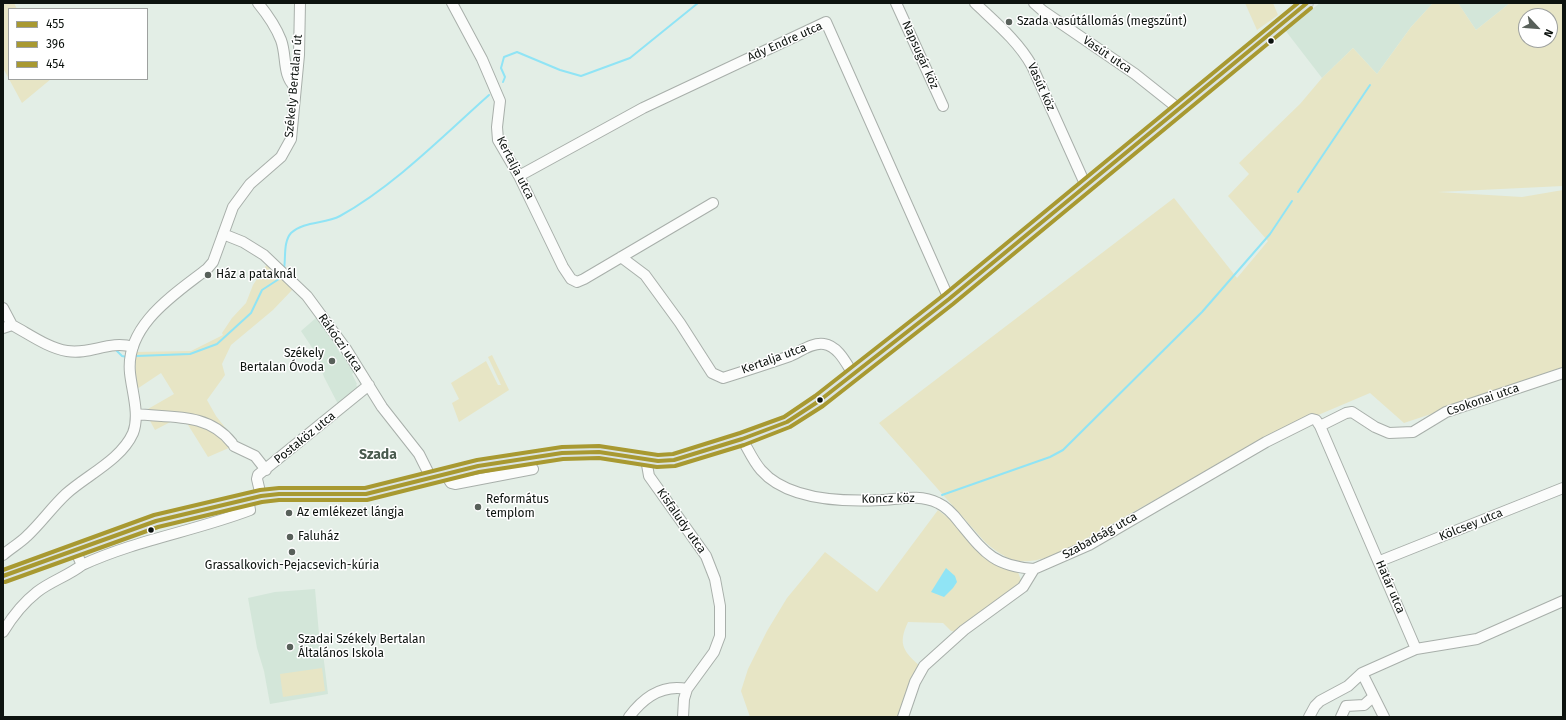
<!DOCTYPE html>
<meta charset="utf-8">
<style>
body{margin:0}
#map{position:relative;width:1566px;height:720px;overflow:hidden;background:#e3eee6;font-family:"Fira Sans",sans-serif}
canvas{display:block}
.frame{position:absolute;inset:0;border:4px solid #0d130f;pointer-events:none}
.legend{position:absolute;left:8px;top:8px;width:140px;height:72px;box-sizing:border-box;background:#fff;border:1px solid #9ea19f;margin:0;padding:5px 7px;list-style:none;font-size:12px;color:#0d130f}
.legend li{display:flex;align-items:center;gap:8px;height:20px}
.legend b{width:20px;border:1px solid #9ea19f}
.north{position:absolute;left:1518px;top:8px;width:40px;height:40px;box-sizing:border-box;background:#fff;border:1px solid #9ea19f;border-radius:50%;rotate:116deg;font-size:11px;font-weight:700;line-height:16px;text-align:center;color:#0d130f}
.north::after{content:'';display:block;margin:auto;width:14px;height:18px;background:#58605a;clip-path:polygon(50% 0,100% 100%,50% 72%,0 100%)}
</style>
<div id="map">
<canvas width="1566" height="720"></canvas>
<div class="frame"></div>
<ul class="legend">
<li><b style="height:5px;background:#a89931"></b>455</li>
<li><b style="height:5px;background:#a89931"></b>396</li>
<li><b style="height:5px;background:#a89931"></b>454</li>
</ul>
<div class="north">N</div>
</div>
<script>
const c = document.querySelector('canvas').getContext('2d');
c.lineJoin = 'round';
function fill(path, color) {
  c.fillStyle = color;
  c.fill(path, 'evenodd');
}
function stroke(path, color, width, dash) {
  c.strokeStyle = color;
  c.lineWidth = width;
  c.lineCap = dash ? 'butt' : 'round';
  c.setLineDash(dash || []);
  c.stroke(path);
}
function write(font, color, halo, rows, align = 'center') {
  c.font = font + ' "Fira Sans",sans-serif';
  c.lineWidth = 3;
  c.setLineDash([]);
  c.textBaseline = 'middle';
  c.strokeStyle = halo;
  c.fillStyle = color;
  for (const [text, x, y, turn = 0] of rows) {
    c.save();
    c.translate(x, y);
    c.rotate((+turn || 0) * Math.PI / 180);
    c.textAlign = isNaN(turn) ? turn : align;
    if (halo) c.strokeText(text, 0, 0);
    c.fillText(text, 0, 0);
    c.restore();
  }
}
const built = new Path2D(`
 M1320,3h113l-22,24 -34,47 -24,-26 -31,30 -37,-48z
 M1458,3h52l-34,27z
 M317,317l23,28 -3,3 4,7 4,-2 3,5 -3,2 5,7 3,-2 4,6 -5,3 5,10 -1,1 4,5 -21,16 -15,-29 -9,-25 -14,-21z
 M315,589l5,56h2l6,49 -58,10 -6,-33 -7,-23 -9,-50 27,-6z`);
const green = new Path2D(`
 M3,3h11l3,6h-8v70h42l-29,24 -19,-35z
 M1245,3h28l5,12 -21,15z
 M1433,3h25l18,27 34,-27h53v183l-125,6 84,5 41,-7v180l-159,53 -34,-30 -106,45 -205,116c-34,10 -45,13 -74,-12l-106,-119 295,-225 63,80 31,-37 -40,-45 21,-22 -10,-11 61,-59 22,-26 31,-30 24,26 34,-47zM1526,16h24v24h-24z
 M267,264l26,25 -20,21 -42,35 -9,19 3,11 -18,25 9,16 22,28 -30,13 -23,-37 -7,-2 -23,12 -6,-11 -1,-10 26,-15 -13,-21 -24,16 -2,-13 1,-24 55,-1 32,-16 -1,-2 10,-15 14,-15 7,-18z
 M492,355l17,35 -50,32 -7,-19 7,-4 -8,-16 35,-22 12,24h3l-13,-28z
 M938,510l80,62 4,11 -66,49 -5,-1 -8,-8 -35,-1c-11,23 -4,30 14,46l-22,49h-150l-9,-26 7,-22 19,-38 20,-33 38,-46 52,40z
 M322,668l3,23 -42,6 -3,-23z`);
const water = new Path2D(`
 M946,568l9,8 2,6 -4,6 -9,9 -13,-5z`);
const stream = new Path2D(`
 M503,82l2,-5 -4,-9 3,-11 13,-5 43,18 21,6 49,-18 68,-55
 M1298,192l72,-107
 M284,269c2,-11 -1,-27 7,-36 13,-12 34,-9 49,-17 54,-30 103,-80 149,-121
 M116,350l6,6 5,1
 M136,356l54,-2 27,-10 34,-31 11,-23 20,-13
 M942,495l108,-38 13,-7 139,-138 68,-78 22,-33`);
const minor = new Path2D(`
 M258,3c9,11 18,24 23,37 6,16 1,35 14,47
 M452,3l30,56 18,42 -3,26 1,13 21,36 44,91 8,12 6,3 7,-3 129,-76
 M896,3l47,103
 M975,3c21,20 43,38 57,63l54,120
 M1034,3l9,8 92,63 44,35
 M519,176l124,-68 183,-86 123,277
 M223,234l20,8 21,13 43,41 39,53 36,58 37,47 12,24
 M621,257l24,18 35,48 32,50 11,5c22,-7 44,-14 67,-22 10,-4 22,-14 34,-12 14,2 22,19 29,30
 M3,308l9,17
 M3,328l9,-3c17,9 36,23 55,26 24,4 42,-11 66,-4
 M136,414c34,4 72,-2 96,29
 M1320,426l26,-13 6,-1 23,15 14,6 24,-1 33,-20 117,-39
 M742,439c6,10 11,22 19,31 26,30 82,32 120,30 19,-1 39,-6 57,3 9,4 16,12 22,20 24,29 33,43 74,46
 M234,446l21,10 11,14
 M646,459l3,17 57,80 9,23 5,27v30l-6,16 -27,37 -3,10 -1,18
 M445,474l6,9 4,1 78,-15
 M261,496l-4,-17 1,-4 111,-90
 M3,555c8,-7 17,-12 24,-19 14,-13 25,-29 39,-42 21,-19 55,-34 67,-61 7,-18 -1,-41 -3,-60 -5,-48 45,-79 77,-104l6,-7 20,-55 17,-23 31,-27 10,-18 8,-84 1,-52
 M1380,561l183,-73
 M82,565c54,-25 113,-34 168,-55l-2,-11
 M3,632c9,-15 20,-29 34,-40 14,-11 31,-16 45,-27l-7,-15
 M1362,673l22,44
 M629,717c14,-19 33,-33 58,-28
 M903,717l12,-35 9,-16 40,-36 59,-43 11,-18 55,-24 177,-103 46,-23 4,1 4,6 96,223
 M1309,717l6,-11 5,-5 28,-15 14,-13 54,-24 61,-10 86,-38
 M1341,717l5,-11 18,-1 9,-8`);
const major = new Path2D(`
 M3,576l153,-55 105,-25 18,-2h87l112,-28 84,-13 37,-1 59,9 16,-1 68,-21 45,-17 32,-21 130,-102 358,-296`);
const bus1 = new Path2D(`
 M3,576l153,-55 105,-25 18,-2h87l112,-28 84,-13 37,-1 59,9 16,-1 68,-21 45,-17 32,-21 130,-102 358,-296`);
const bus2 = new Path2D(`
 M5,582l153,-55 104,-25 17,-2h88l112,-28 84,-13 36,-1 58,9 18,-1 69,-21 46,-18 33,-21 130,-102 358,-296`);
const bus3 = new Path2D(`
 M3,570l151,-55 106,-25 19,-2h86l112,-28 85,-13 37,-1 59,9 15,-1 67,-21 44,-16 31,-21 130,-102 353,-291`);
const markers = [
 [1009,22,4,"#58605a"],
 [1271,41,3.5,"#0d130f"],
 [208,275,4,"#58605a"],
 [332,361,4,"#58605a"],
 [820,400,3.5,"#0d130f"],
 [478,507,4,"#58605a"],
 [289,513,4,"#58605a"],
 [151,530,3.5,"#0d130f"],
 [290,537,4,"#58605a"],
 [292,552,4,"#58605a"],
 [290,647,4,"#58605a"]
];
const poiNames = [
 ["Szada vasútállomás (megszűnt)",1017,22],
 ["Ház a pataknál",216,275],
 ["Székely",324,354,"right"],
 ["Bertalan Óvoda",324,368,"right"],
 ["Református",486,500],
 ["templom",486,514],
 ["Az emlékezet lángja",297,513],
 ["Faluház",298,537],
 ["Grassalkovich-Pejacsevich-kúria",292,566,"center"],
 ["Szadai Székely Bertalan",298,640],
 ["Általános Iskola",298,654]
];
const streetNames = [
 ["Ady Endre utca",785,42,-24],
 ["Napsugár köz",920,55,66],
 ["Vasút utca",1107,55,34],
 ["Székely Bertalan út",294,86,-85],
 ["Vasút köz",1041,87,66],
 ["Kertalja utca",515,168,63],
 ["Rákóczi utca",340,343,55],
 ["Kertalja utca",774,359,-20],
 ["Csokonai utca",1483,400,-19],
 ["Postaköz utca",305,438,-39],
 ["Koncz köz",888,499,-1],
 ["Kisfaludy utca",681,521,55],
 ["Kölcsey utca",1471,525,-22],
 ["Szabadság utca",1100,536,-29],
 ["Határ utca",1390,587,67]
];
const quarterNames = [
 ["Szada",378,455]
];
fill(built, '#d3e6d9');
fill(green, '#e7e5c5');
fill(water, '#90e4f5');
stroke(stream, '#90e4f5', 2);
stroke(minor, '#a8afaa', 12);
stroke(major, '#c4c9c6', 14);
stroke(minor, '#fbfcfb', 10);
stroke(major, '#dbe4e2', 12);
stroke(bus1, '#a89931', 4);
stroke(bus2, '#a89931', 4);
stroke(bus3, '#a89931', 4);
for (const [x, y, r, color] of markers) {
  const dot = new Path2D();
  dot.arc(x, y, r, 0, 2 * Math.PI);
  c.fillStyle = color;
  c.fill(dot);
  stroke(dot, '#fff', 1.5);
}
write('12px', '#0d130f', '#fff', poiNames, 'left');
write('12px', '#0d130f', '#fff', streetNames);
write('bold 14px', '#495a4e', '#fff', quarterNames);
</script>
